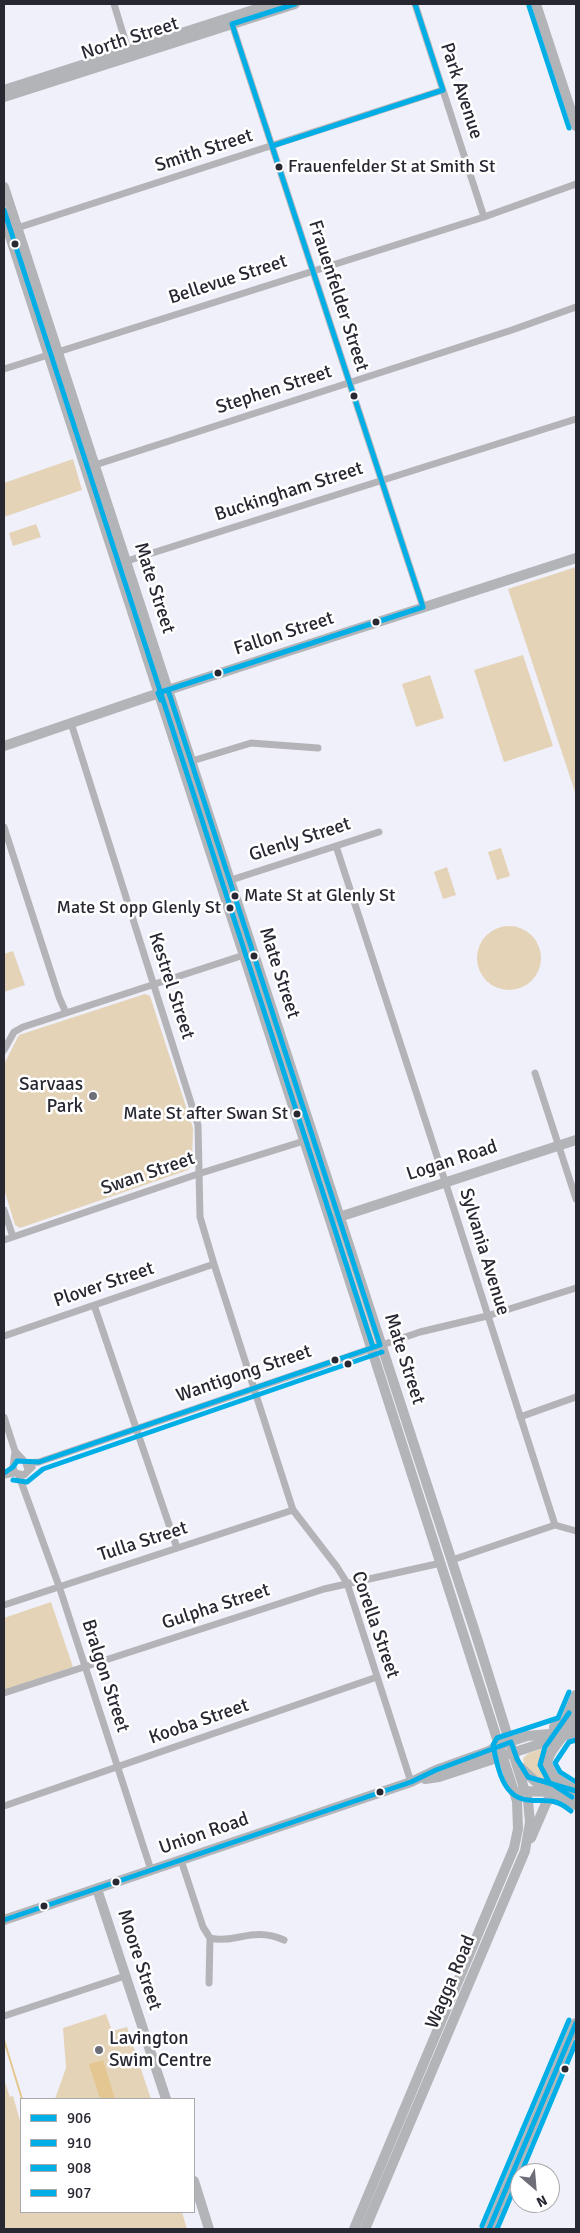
<!DOCTYPE html>
<style>
body{margin:0}
#map{position:relative;width:580px;height:2233px;overflow:hidden;background:#eff0f9;font-family:Signika,sans-serif}
canvas{display:block}
.frame{position:absolute;inset:0;border:5px solid #272832;pointer-events:none}
.legend{position:absolute;left:20px;top:2098px;width:175px;height:115px;box-sizing:border-box;background:#fff;border:1px solid #a9a9ad;margin:0;padding:6px 9px;list-style:none;font-size:15px;color:#272832}
.legend li{display:flex;align-items:center;gap:10px;height:25px}
.legend b{width:25px;border:1px solid #a9a9ad}
.north{position:absolute;left:510px;top:2163px;width:50px;height:50px;box-sizing:border-box;background:#fff;border:1px solid #a9a9ad;border-radius:50%;rotate:153deg;font-size:14px;font-weight:700;line-height:20px;text-align:center;color:#272832}
.north::after{content:'';display:block;margin:auto;width:18px;height:22px;background:#6d6e78;clip-path:polygon(50% 0,100% 100%,50% 72%,0 100%)}
</style>
<div id="map">
<canvas width="580" height="2233"></canvas>
<div class="frame"></div>
<ul class="legend">
<li><b style="height:6px;background:#02aee6"></b>906</li>
<li><b style="height:6px;background:#02aee6"></b>910</li>
<li><b style="height:6px;background:#02aee6"></b>908</li>
<li><b style="height:6px;background:#02aee6"></b>907</li>
</ul>
<div class="north">N</div>
</div>
<script>
const c = document.querySelector('canvas').getContext('2d');
c.lineJoin = 'round';
function fill(path, color) {
  c.fillStyle = color;
  c.fill(path, 'evenodd');
}
function stroke(path, color, width, dash) {
  c.strokeStyle = color;
  c.lineWidth = width;
  c.lineCap = dash ? 'butt' : 'round';
  c.setLineDash(dash || []);
  c.stroke(path);
}
function write(font, color, halo, rows, align = 'center') {
  c.font = font + ' Signika,sans-serif';
  c.lineWidth = 5;
  c.setLineDash([]);
  c.textBaseline = 'middle';
  c.strokeStyle = halo;
  c.fillStyle = color;
  for (const [text, x, y, turn = 0] of rows) {
    c.save();
    c.translate(x, y);
    c.rotate((+turn || 0) * Math.PI / 180);
    c.textAlign = isNaN(turn) ? turn : align;
    if (halo) c.strokeText(text, 0, 0);
    c.fillText(text, 0, 0);
    c.restore();
  }
}
const green = new Path2D(`
 M73,459l9,31 -78,27v-34z
 M36,524l5,13 -28,9 -4,-13z
 M576,567v228l-68,-206z
 M523,655l30,91 -49,16 -30,-92z
 M430,675l14,43 -28,9 -14,-43z
 M501,848l9,28 -13,4 -9,-28z
 M447,867l9,28 -13,4 -9,-27z
 M477 958a32 32 0 1 1 64 0a32 32 0 1 1-64 0Z
 M13,951l12,34 -21,7v-38z
 M145,994l5,2 43,132 -1,37 -4,5 -168,58 -5,-3 -11,-36v-125l15,-29z
 M51,1602l22,65 -69,23v-72z
 M551,1746l-5,9 8,25 -14,-1 -16,-13 -1,-8 6,-5z
 M106,2014l6,17 15,-4 24,72h-96l11,-31 -3,-40z
 M4,2079l6,18 3,-1 8,28v88h161l5,17h-183z`);
const water = new Path2D(`
 M103,2060l12,39h-15l-11,-35z`);
const stream = new Path2D(`
 M4,2040l18,59`);
const street = new Path2D(`
 M114,4l14,46
 M415,4l69,213
 M232,24l191,583
 M14,229l429,-139
 M4,369l480,-152 92,-33
 M95,465l417,-135 64,-23
 M127,561l449,-142
 M71,723l127,402 2,92 14,47 79,246 44,57 10,16 64,199
 M192,761l59,-18 67,5
 M4,827l55,170 7,16
 M336,846c75,226 146,452 219,679
 M231,880l148,-48
 M4,1050l10,-18 9,-5 221,-72
 M535,1073l41,126
 M4,1210l9,27
 M4,1240l194,-66 106,-33
 M94,1305l83,243
 M4,1336l210,-72
 M4,1417l11,34 11,12 2,7
 M520,1417l56,-20
 M15,1452l-2,15 2,6 9,2 8,-8
 M26,1463l13,-1 381,-130 67,-16 89,-28
 M4,1475l11,-2
 M19,1476l40,110 92,284
 M452,1560l103,-35 21,6
 M4,1605l289,-95
 M4,1693l320,-104 117,-26
 M4,1806l373,-129
 M181,1860l22,67 7,11c26,6 42,-12 74,2
 M209,1983l1,-45
 M4,2016l121,-40`);
const secondary = new Path2D(`
 M536,4l40,122
 M4,90l268,-86
 M4,97l291,-93
 M4,187l473,1451 51,163 2,21 -5,29 -160,378
 M4,218l326,1002 187,581 1,28 -4,19 -160,381
 M4,746l164,-56 408,-132
 M333,1219l243,-79
 M576,1714c-5,18 -27,33 -29,50l7,13 22,14
 M554,1727l11,-6 11,-26
 M520,1767l16,15 28,5
 M425,1779l14,-2 137,-45
 M521,1791l32,1 8,3 15,10
 M531,1838l16,-37 11,-5 10,3
 M97,1889l69,210
 M4,1920l407,-138 25,-12 53,-19 11,-6 27,-9 22,-2 27,-9
 M194,2181l15,48
 M489,2229l87,-206`);
const bus1 = new Path2D(`
 M295,4l-63,20 191,583
 M272,146l171,-56 -28,-86
 M161,700l-3,-7 265,-86
 M4,1473l9,-6 4,-6 22,1 341,-117 -212,-655
 M4,1920l407,-138 25,-12 75,-28 6,17 11,18 48,14
 M489,2229l87,-206`);
const bus2 = new Path2D(`
 M4,210l369,1137
 M13,1480l14,2 16,-13 339,-117`);
const bus3 = new Path2D(`
 M529,6l40,122
 M569,1692l-11,26 -61,20 -4,7c4,20 9,53 35,55 19,2 26,-3 43,11
 M569,1713l-24,34 -5,18 9,17 23,15
 M521,2173l55,-131
 M497,2229l23,-54`);
const bus4 = new Path2D(`
 M576,1740l-7,2 -14,21 5,9 16,10
 M482,2226l87,-206`);
const markers = [
 [279,167,4.5,"#272832"],
 [15,244,4.5,"#272832"],
 [354,396,4.5,"#272832"],
 [376,622,4.5,"#272832"],
 [218,673,4.5,"#272832"],
 [235,896,4.5,"#272832"],
 [230,908,4.5,"#272832"],
 [254,956,4.5,"#272832"],
 [93,1096,5,"#6d6e78"],
 [297,1114,4.5,"#272832"],
 [335,1360,4.5,"#272832"],
 [348,1364,4.5,"#272832"],
 [380,1792,4.5,"#272832"],
 [116,1882,4.5,"#272832"],
 [44,1906,4.5,"#272832"],
 [99,2050,5,"#6d6e78"],
 [565,2069,4.5,"#272832"]
];
const busNames = [
 ["Frauenfelder St at Smith St",288,167],
 ["Mate St at Glenly St",244,896],
 ["Mate St opp Glenly St",221,908,"right"],
 ["Mate St after Swan St",288,1114,"right"]
];
const streetNames = [
 ["North Street",130,39,-18],
 ["Park Avenue",461,91,72],
 ["Smith Street",204,151,-18],
 ["Bellevue Street",228,280,-18],
 ["Frauenfelder Street",338,296,72],
 ["Stephen Street",274,390,-18],
 ["Buckingham Street",289,492,-18],
 ["Mate Street",154,588,72],
 ["Fallon Street",284,634,-18],
 ["Glenly Street",300,840,-18],
 ["Mate Street",279,973,72],
 ["Kestrel Street",171,986,72],
 ["Logan Road",452,1161,-18],
 ["Swan Street",148,1174,-19],
 ["Sylvania Avenue",484,1252,73],
 ["Plover Street",104,1285,-19],
 ["Mate Street",404,1359,72],
 ["Wantigong Street",244,1374,-19],
 ["Tulla Street",143,1542,-18],
 ["Gulpha Street",216,1607,-18],
 ["Corella Street",375,1625,71],
 ["Bralgon Street",105,1676,72],
 ["Kooba Street",199,1722,-19],
 ["Union Road",204,1834,-19],
 ["Moore Street",139,1960,72],
 ["Wagga Road",451,1982,-67]
];
const poiNames = [
 ["Sarvaas",83,1085],
 ["Park",83,1107],
 ["Lavington",109,2039,"left"],
 ["Swim Centre",109,2061,"left"]
];
fill(green, '#e4d3b7');
fill(water, '#e4c790');
stroke(stream, '#e4c790', 2);
stroke(street, '#b4b4b8', 7);
stroke(secondary, '#b3b4b8', 10);
stroke(bus1, '#02aee6', 5);
stroke(bus2, '#02aee6', 5);
stroke(bus3, '#02aee6', 5);
stroke(bus4, '#02aee6', 5);
for (const [x, y, r, color] of markers) {
  const dot = new Path2D();
  dot.arc(x, y, r, 0, 2 * Math.PI);
  c.fillStyle = color;
  c.fill(dot);
  stroke(dot, '#fff', 2);
}
write('18px', '#272832', '#fff', busNames, 'left');
write('19px', '#272832', '#fff', streetNames);
write('19px', '#272832', '#fff', poiNames, 'right');
</script>
